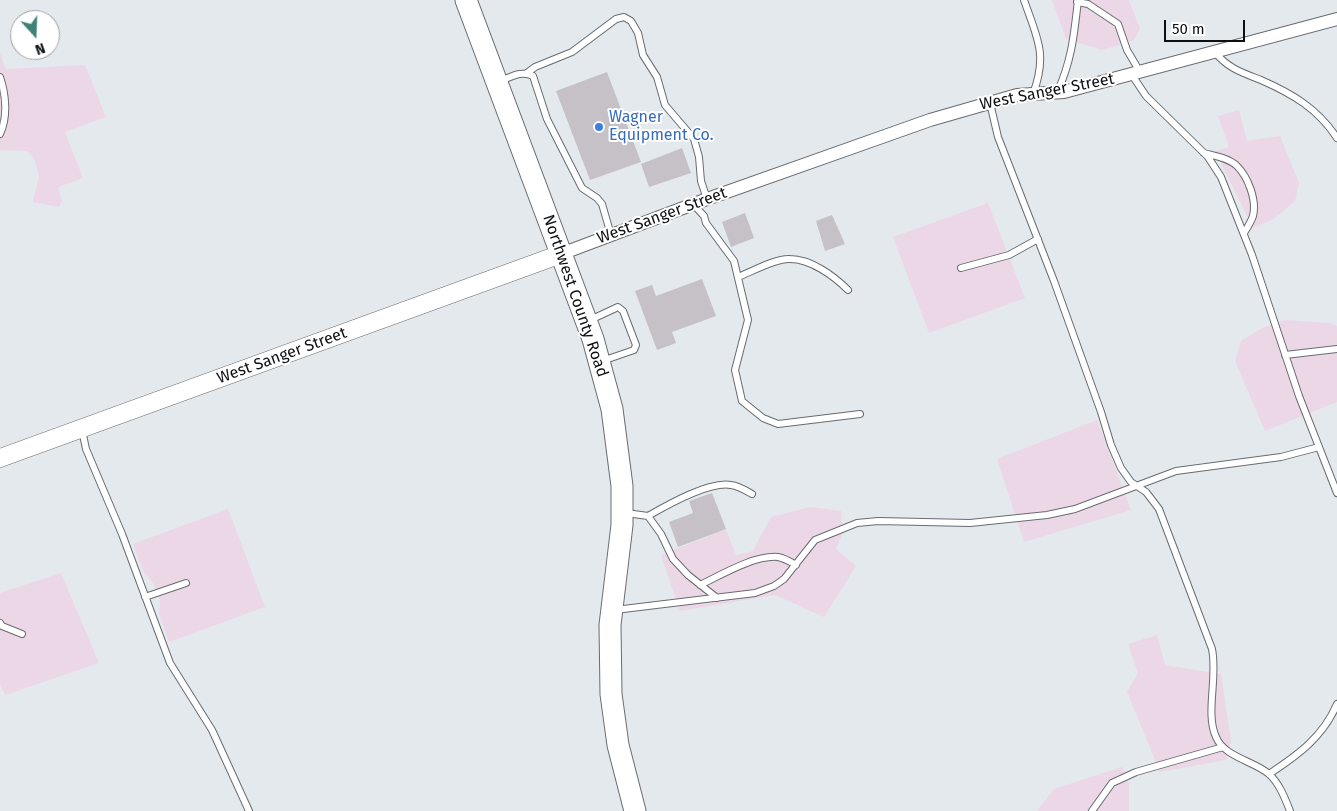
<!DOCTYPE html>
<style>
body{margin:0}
#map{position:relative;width:1337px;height:811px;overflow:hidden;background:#e4e9ee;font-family:"Fira Sans",sans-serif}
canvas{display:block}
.north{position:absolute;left:10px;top:10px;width:50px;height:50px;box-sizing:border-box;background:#fff;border:1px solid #9f9fa0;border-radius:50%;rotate:160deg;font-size:14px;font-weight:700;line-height:20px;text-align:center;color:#0e0f11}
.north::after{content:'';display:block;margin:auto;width:18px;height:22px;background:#3f8376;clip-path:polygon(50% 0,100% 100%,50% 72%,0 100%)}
.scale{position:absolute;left:1164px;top:20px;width:81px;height:22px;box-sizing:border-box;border:2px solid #0e0f11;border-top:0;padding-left:6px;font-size:15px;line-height:18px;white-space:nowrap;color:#0e0f11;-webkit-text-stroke:4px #fff;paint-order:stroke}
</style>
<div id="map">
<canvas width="1337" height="811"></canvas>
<div class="north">N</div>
<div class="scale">50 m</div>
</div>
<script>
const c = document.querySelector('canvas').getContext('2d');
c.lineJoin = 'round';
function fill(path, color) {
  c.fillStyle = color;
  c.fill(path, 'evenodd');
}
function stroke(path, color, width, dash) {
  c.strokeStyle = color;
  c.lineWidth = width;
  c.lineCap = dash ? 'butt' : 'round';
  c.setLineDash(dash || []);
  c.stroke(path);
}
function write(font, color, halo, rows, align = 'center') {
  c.font = font + ' "Fira Sans",sans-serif';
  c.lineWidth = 4;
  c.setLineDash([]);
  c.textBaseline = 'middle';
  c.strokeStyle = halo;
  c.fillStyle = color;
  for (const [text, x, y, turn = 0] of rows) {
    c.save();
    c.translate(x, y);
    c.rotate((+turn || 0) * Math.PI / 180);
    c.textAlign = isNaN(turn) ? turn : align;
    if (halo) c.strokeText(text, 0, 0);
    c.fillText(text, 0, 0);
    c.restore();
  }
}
const industrial = new Path2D(`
 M1052,0h77l11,29 -6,11 -32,10 -36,-11z
 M0,53l6,16 79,-4 21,52 -41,15 18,46 -25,9 4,14 -3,6 -26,-5 6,-26 -5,-18 -7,-7 -27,-1z
 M1239,110l8,31 33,-5 19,47 -4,18 -23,19 -19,8 -38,-77 14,-4 -11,-31z
 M988,203l37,95 -96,35 -36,-96z
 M1285,320l45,3 7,3v76l-72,29 -30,-70 6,-20 23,-14z
 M1097,420l34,90 -107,32 -27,-83z
 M810,507l31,4 1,23 -6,15 20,17 -32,51 -49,-22 -95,16 -19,-56 65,-26 10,26 17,-4 18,-34z
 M228,509l37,98 -96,35 -10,-28 1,-13 -3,-9 -4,-9 -10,-12 -10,-27z
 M61,573l38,90 -94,32 -5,-11v-91z
 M1157,635l8,30 56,9 10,67 -5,19 -66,12 -33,-80 11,-19 -10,-29z
 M1122,767l7,16v28h-92l17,-22z`);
const building = new Path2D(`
 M607,72l34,90 -51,18 -34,-89z
 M682,148l9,25 -42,14 -8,-23z
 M745,213l9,25 -23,9 -9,-25z
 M832,215l13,29 -20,7 -9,-30z
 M702,279l14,37 -44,16 4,11 -19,7 -22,-59 17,-6 4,11z
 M712,493l14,36 -48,18 -9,-25 24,-9 -4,-12z`);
const service = new Path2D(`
 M1024,0c13,38 24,54 9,94
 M1077,2l11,2 30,20 9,26 13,22
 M1215,52c12,16 28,21 46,28 32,14 57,29 76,58
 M527,73l8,-6 37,-15 44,-33 8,-2 7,4 7,12 5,22 14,22 8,28 29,34 5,18 2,24 6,18
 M1132,75l14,21 62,61 13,20 31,78 47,141 38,97
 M0,77c6,18 8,40 0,57
 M500,81c11,-4 22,-11 33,-5l14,43 35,69 15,10 5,6 9,31
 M1057,93c15,-33 17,-58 21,-93
 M990,103l8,34 56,144 47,131 10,33 10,23 10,14 15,10 13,17 53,140c6,29 -7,64 4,88 8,20 38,24 53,37 10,9 16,24 21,37
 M1204,153c11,3 25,5 33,13 11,11 20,34 16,50 -2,6 -6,12 -9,17
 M693,204l11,12 2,7 28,38 14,59 -13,50 7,31 21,17 15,6 82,-10
 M961,268l48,-13 29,-16
 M738,277c13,-5 38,-19 52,-18 21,0 44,17 58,31
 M590,320l28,-13 5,4 13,34 -2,5 -32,11
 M1285,355l52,-6
 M82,430l4,19 36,85 48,129 42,67 37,81
 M626,513l22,3 13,18 12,25 15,16 29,23
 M648,516c19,-11 61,-35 83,-31 8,1 14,5 21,9
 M700,585c21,-10 54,-30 78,-28 5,1 13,5 18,8
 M145,597l41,-14
 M615,610l140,-17 19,-7 10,-7 31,-39 42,-17 21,-2 92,2 77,-8 28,-6 101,-38 105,-14 38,-10
 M0,623l2,3 20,8
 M1269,774c29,-19 54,-37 68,-70
 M1092,811l20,-28 24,-11 87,-25`);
const minor = new Path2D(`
 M561,254l146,-55 223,-79 87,-25 47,-3 273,-73`);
const secondary = new Path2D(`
 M0,458l561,-204`);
const trunk = new Path2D(`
 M466,0l127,339 19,70 10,77v39l-12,100 1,69 7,51 17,66`);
const markers = [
 [599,127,5,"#3f7fe0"]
];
const streetNames = [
 ["West Sanger Street",1047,92,-11],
 ["West Sanger Street",662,216,-20],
 ["Northwest County Road",575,296,71],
 ["West Sanger Street",282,356,-20]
];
const shopNames = [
 ["Wagner",609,118],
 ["Equipment Co.",609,136]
];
fill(industrial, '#ecd7e6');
fill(building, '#c5c1c6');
stroke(service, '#686c71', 8);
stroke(minor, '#686c71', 14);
stroke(secondary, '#686c71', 19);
stroke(trunk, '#686c71', 23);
stroke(service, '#fff', 6);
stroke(minor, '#fff', 12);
stroke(secondary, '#fff', 18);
stroke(trunk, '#fff', 21);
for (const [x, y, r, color] of markers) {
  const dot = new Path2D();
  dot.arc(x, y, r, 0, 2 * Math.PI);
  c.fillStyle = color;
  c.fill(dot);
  stroke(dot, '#fff', 2);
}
write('16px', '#0e0f11', '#fff', streetNames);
write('16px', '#366cbe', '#fff', shopNames, 'left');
</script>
